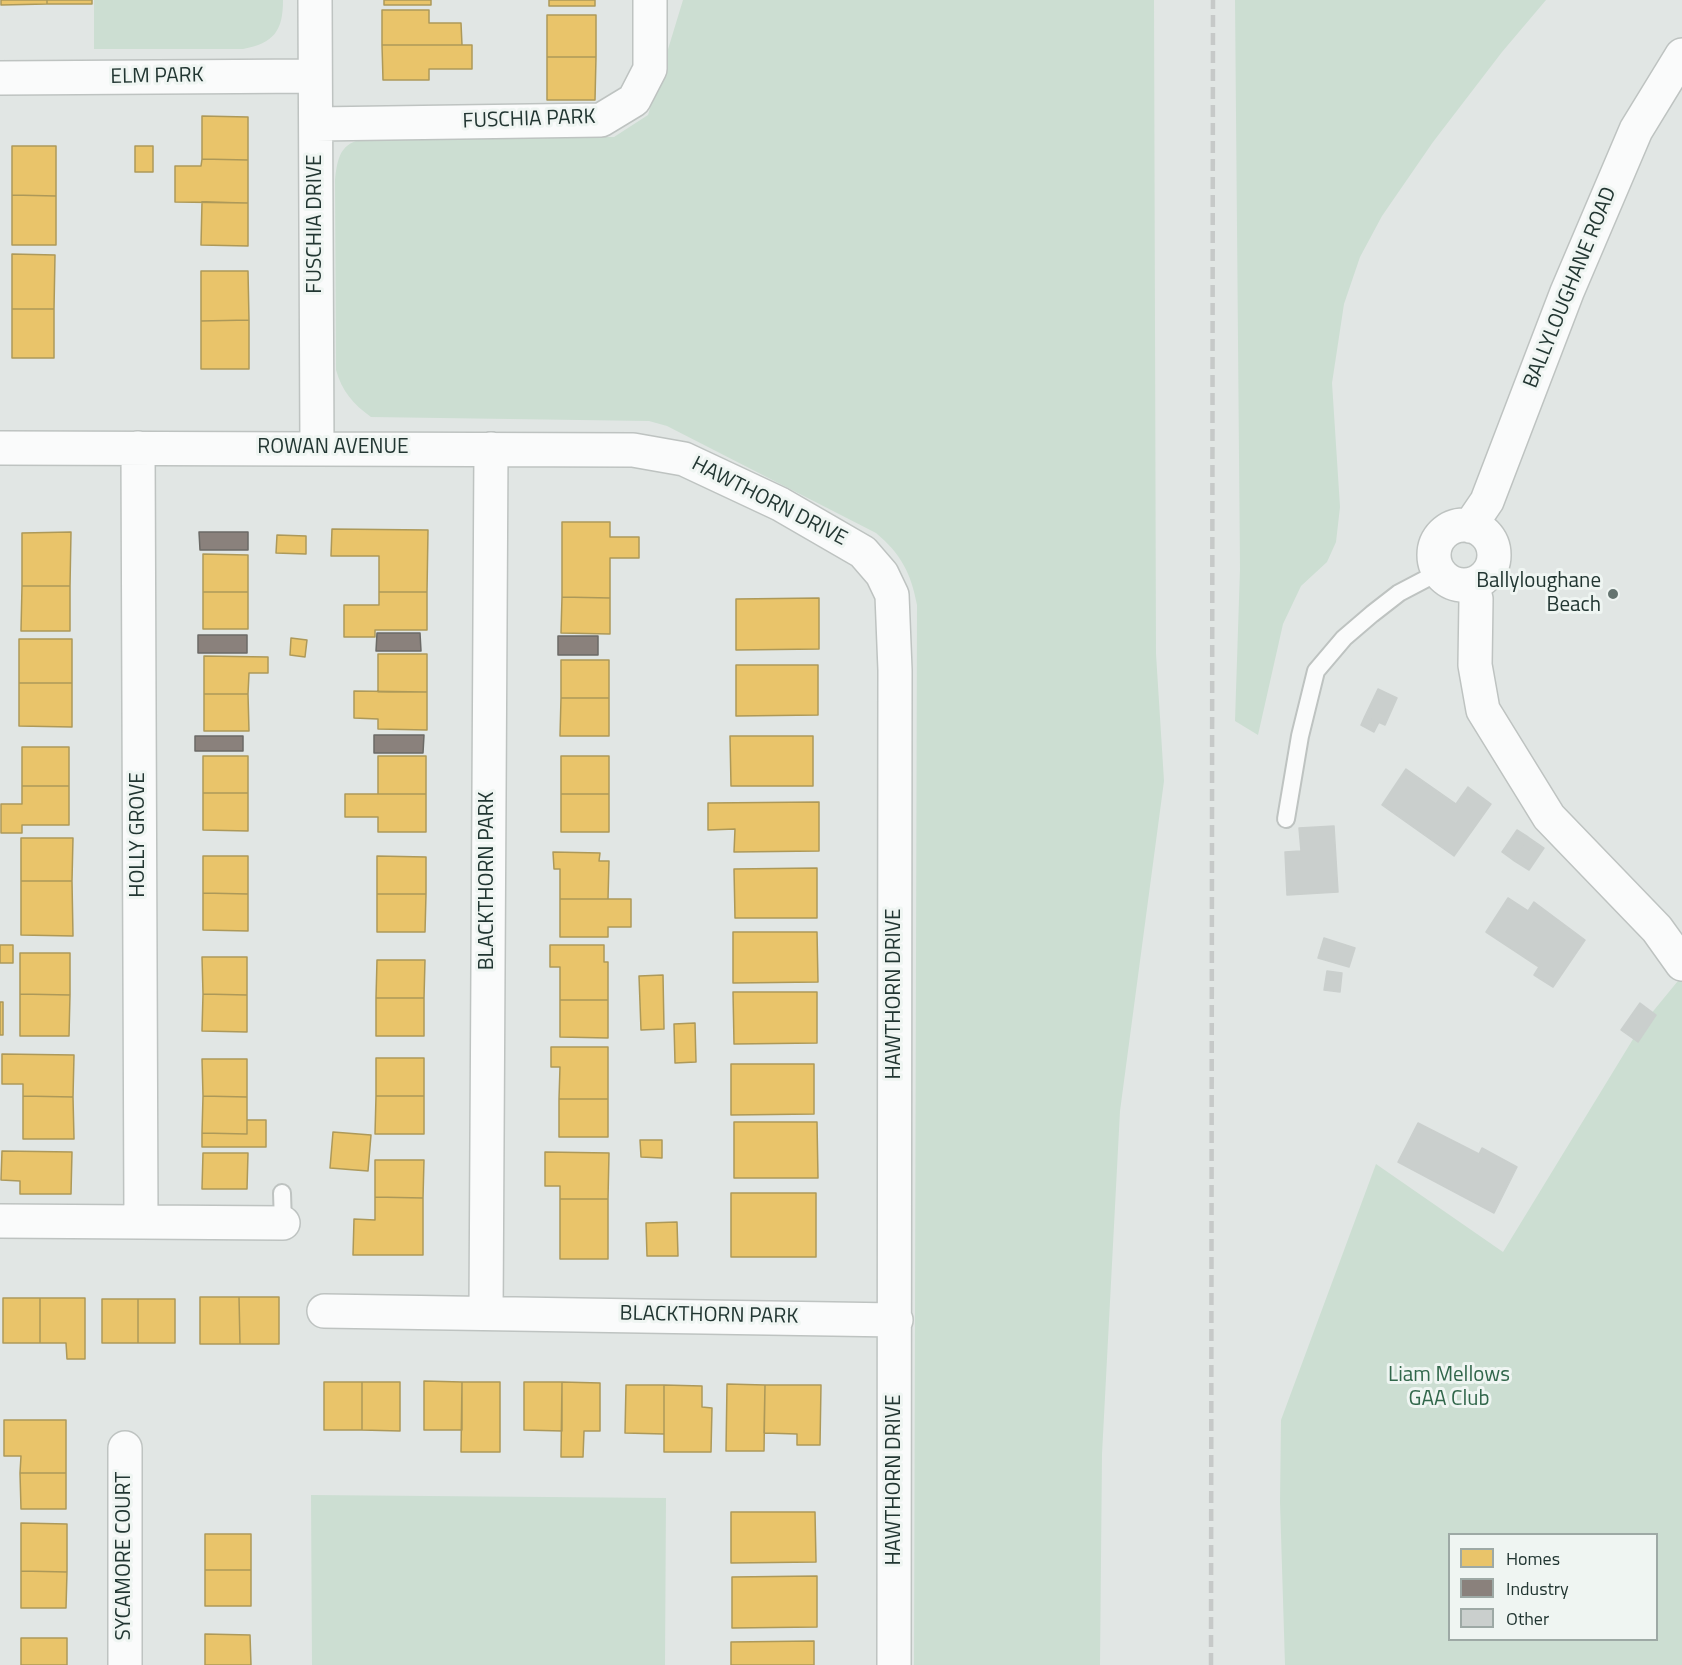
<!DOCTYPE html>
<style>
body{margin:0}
#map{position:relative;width:1682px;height:1665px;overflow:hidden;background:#e1e6e4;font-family:"Titillium Web",sans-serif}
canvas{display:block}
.legend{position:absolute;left:1448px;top:1533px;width:210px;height:108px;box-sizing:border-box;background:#eff5f2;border:2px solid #9da9a5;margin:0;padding:8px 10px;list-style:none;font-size:18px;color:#223632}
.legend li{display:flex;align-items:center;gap:12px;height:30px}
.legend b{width:30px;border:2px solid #9da9a5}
</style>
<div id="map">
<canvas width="1682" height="1665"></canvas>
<ul class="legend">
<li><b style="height:16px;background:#e9c46a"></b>Homes</li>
<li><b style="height:16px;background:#8a817c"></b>Industry</li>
<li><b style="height:16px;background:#cacfcd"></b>Other</li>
</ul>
</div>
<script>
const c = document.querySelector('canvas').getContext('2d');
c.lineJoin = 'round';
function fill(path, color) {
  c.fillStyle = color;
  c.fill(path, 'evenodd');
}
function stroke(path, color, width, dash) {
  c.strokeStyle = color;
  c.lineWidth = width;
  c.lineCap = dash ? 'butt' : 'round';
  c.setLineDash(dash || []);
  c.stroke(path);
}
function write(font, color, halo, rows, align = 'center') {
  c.font = font + ' "Titillium Web",sans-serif';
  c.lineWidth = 6;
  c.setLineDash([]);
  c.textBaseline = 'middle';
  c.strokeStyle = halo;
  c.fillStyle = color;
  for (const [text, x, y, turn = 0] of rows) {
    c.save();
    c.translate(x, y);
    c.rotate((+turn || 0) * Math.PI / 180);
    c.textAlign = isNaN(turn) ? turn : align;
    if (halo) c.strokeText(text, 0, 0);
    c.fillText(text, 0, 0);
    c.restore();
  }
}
const green = new Path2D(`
 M94,0h189c0,31 -9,43 -40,49h-149z
 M683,0h471l2,654 8,127 -44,330 -18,343 -2,211h-186l3,-1060c-6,-32 -16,-51 -41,-72l-209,-107 -18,-5 -278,-4c-18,-13 -29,-26 -35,-47l-1,-190c3,-28 7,-38 36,-43h243l34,-22z
 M1235,0h311l-44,52 -69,90 -51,74 -22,41 -16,47 -12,79 8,124 -4,35 -9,20 -26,24 -18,38 -25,111 -23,-14 5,-152z
 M1682,976v689h-397l-5,-163 1,-82 95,-256 127,88 138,-226zM1450,1534h206v106h-206z
 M311,1495l355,3 -1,167h-353z`);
const homes = new Path2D(`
 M1,0h46v4l-46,1z
 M47,0h45v4h-45z
 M384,0h47v5h-47z
 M549,0h46v6h-46z
 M382,10h47v13h32l1,22h-80z
 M547,15h49v42h-49z
 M382,45h90v24h-43v11h-46z
 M547,57h49l-1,43h-48z
 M202,116l46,1v43l-46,-1z
 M12,146h44v50l-44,-1z
 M135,146h18v26h-18z
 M202,159l46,1v43l-73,-1v-36h26z
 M12,195l44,1v49h-44z
 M202,202l46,1v43l-47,-1z
 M12,254l43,1 -1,54h-42z
 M201,271h47l1,49 -48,1z
 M12,309h42v49h-42z
 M249,320v49h-48v-48z
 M562,522h48v15h29v21h-29v40l-48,-1z
 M332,529l96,1 -1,62h-48v-36h-48z
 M71,532l-1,54h-48v-53z
 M277,535l29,1v18l-30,-1z
 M203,554l45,1v37h-45z
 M22,586h48v45h-49z
 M203,592h45v37h-45z
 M379,592h48v38h-52v7h-31v-32h35z
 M562,597l48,1v36l-49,-1z
 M819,598v51l-83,1v-51z
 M291,638l16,2 -2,17 -15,-2z
 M19,639h53v44h-53z
 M378,654h49v38h-49z
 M204,656l64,1v16h-19l-1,21h-44z
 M561,660h48v38h-48z
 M736,665h82v50l-82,1z
 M19,683h53v44l-53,-1z
 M354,691l73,1v38l-49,-1v-10l-24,-1z
 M204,694h44l1,37h-45z
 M561,698h48v38h-49z
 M730,736h83v50h-82z
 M22,747h47v39h-47z
 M203,756h45v37h-45z
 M378,756h48v38h-48z
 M561,756h48v38h-48z
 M22,786h47v39h-47v8h-21v-29h21z
 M203,793h45v38l-45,-1z
 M345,794h81v38h-48v-15h-33z
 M561,794h48v38h-48z
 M819,802v49l-85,1 1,-23 -27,1v-27z
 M21,838h52l-1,43h-51z
 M553,852l47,1 -1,8h10l-1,38h-48v-30h-6z
 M203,856h45v38l-45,-1z
 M377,856l49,1v37h-49z
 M817,868v50h-82l-1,-49z
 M21,881h51l1,55 -52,-1z
 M203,893l45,1v37l-45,-1z
 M377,894h49l-1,38h-48z
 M560,899h71v28h-23v10h-48z
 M733,932h84l1,50 -85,1z
 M0,945h13v18h-13z
 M550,945h54v17h4v38h-48v-33h-10z
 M20,953h50v42l-50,-1z
 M202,957h45v38l-44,-1z
 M377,960h48l-1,38h-48z
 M663,975l1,54 -23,1 -2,-54z
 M733,992h84v51l-83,1z
 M20,994l50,1 -1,41h-49z
 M203,994l44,1v37l-45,-1z
 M376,998h48v38h-48z
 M560,1000h48v38l-48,-1z
 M0,1002h3v33h-3z
 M695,1023l1,39 -21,1 -1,-39z
 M551,1047h57v52h-49l1,-32h-9z
 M2,1054l72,1 -1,42 -50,-1v-12h-21z
 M376,1058h48v38h-48z
 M202,1059h45v38l-44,-1z
 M731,1064h83v50l-83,1z
 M23,1096l50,1 1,42h-51z
 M203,1096l44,1v37l-45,-1z
 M376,1096h48v38h-49z
 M559,1099h49v38h-49z
 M247,1120h19v27h-64v-14l45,1z
 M734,1122h83l1,56h-84z
 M333,1132l38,3 -3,36 -38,-3z
 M640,1140h22v18l-21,-1z
 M2,1151l70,1 -1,42h-51v-13l-19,-1z
 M545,1152l64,1 -1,46h-48v-13h-15z
 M203,1153h45l-1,36h-45z
 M375,1160h49l-1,38 -48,-1z
 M731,1193h85v64h-85z
 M375,1197l48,1v57h-70l1,-36 21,1z
 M560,1199h48v60h-48z
 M677,1222l1,34h-31l-1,-33z
 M200,1297h39l1,47h-40z
 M239,1297h40v47h-39z
 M3,1298h37v45h-37z
 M40,1298h45v61h-18l-1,-16h-26z
 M102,1299h36v44h-36z
 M138,1299h37v44h-37z
 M424,1381l38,1v48h-38z
 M324,1382h38v48h-38z
 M362,1382h38v49l-38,-1z
 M462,1382h38v70h-39z
 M524,1382h38v49l-38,-1z
 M562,1382l38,1v48h-16l-1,26h-22z
 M727,1384l38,1 -1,66h-38z
 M626,1385h38v49l-39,-1z
 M664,1385l38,1v21l10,1 -1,44h-47z
 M765,1385h56l-1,60h-23v-11l-33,-1z
 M4,1420h62v53h-46l1,-17h-17z
 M20,1473h46v36h-45z
 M731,1512h84l1,50 -85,1z
 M21,1523l46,1v48l-46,-1z
 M205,1534h46v36h-46z
 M205,1570h46v36h-46z
 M21,1571l46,1 -1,36h-45z
 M817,1576v51l-85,1v-51z
 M205,1634l45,1 1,30h-46z
 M21,1638h46v27h-46z
 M814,1641v24h-83v-23z`);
const industry = new Path2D(`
 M199,532h49v18h-48z
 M377,633h43l1,18h-45z
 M198,635h49v18h-49z
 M558,636h40v19h-40z
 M374,735h50l-1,18h-49z
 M195,736h48v15h-48z`);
const building = new Path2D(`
 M1378,689l19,9 -12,27 -20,-9z
 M1365,716l14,6 -5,10 -13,-7z
 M1406,769l50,35 12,-17 23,17 -37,52 -72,-51z
 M1334,826l4,66 -51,3 -2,-43 16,-1 -2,-23z
 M1517,830l11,7 -15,23 -11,-8z
 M1528,837l16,11 -15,22 -16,-10z
 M1508,898l20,13 6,-9 51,38 -32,47 -19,-12 5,-8 -53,-35z
 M1324,938l31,10 -6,19 -31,-9z
 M1327,971l15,2 -2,19 -16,-2z
 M1640,1003l16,12 -18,27 -17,-12z
 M1418,1123l61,31 3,-6 35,19 -23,46 -96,-51z`);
const service = new Path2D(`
 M1286,819l14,-83 16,-65 28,-33 28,-24 27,-21 40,-21
 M282,1193l1,30`);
const minor = new Path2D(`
 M315,0l2,448
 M0,78l315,-2
 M316,124l285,-4 33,-20 16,-31v-69
 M0,448l633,2 51,9 96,45 83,48 19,22 10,21 3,75 -1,995
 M138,448l3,774
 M1434 555a30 30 0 1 1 60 0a30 30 0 1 1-60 0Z
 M1470,526l17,-25 80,-209 69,-162 46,-75
 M1472,584l4,15 -1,66 8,45 66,107 108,112 25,35
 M0,1221l283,2
 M324,1311l572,9
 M486,1313l5,-864
 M125,1448v217`);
const rail = new Path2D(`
 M1211,1665l2,-1665`);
const markers = [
 [1613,594,6,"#657470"]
];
const streetNames = [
 ["ELM PARK",157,77,-1],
 ["FUSCHIA PARK",529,120,-2],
 ["FUSCHIA DRIVE",316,224,-90],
 ["BALLYLOUGHANE ROAD",1571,288,-68],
 ["ROWAN AVENUE",333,448],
 ["HAWTHORN DRIVE",769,502,27],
 ["HOLLY GROVE",139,835,-90],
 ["BLACKTHORN PARK",488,881,-90],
 ["HAWTHORN DRIVE",895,994,-90],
 ["BLACKTHORN PARK",709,1316,1],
 ["HAWTHORN DRIVE",895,1480,-90],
 ["SYCAMORE COURT",125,1556,-90]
];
const poiNames = [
 ["Ballyloughane",1601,582],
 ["Beach",1601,606]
];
const parkNames = [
 ["Liam Mellows",1449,1376],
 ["GAA Club",1449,1400]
];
fill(green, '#ccded2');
fill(homes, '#e9c46a');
stroke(homes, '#ad9959', 1.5);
fill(industry, '#8a817c');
stroke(industry, '#6b6a66', 1.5);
fill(building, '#cacfcd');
stroke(building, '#cacfcd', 1.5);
stroke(service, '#bec3c1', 20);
stroke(minor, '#bec3c1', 36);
stroke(service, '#fafbfb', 16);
stroke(minor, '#fafbfb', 33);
stroke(rail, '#c6c9c8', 4.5, [12, 6]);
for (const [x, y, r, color] of markers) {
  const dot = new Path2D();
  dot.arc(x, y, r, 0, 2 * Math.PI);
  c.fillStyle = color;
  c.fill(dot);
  stroke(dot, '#eff5f2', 2);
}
write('21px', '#223632', '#eff5f2', streetNames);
write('21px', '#223632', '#eff5f2', poiNames, 'right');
write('21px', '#31674b', '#eff5f2', parkNames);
</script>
